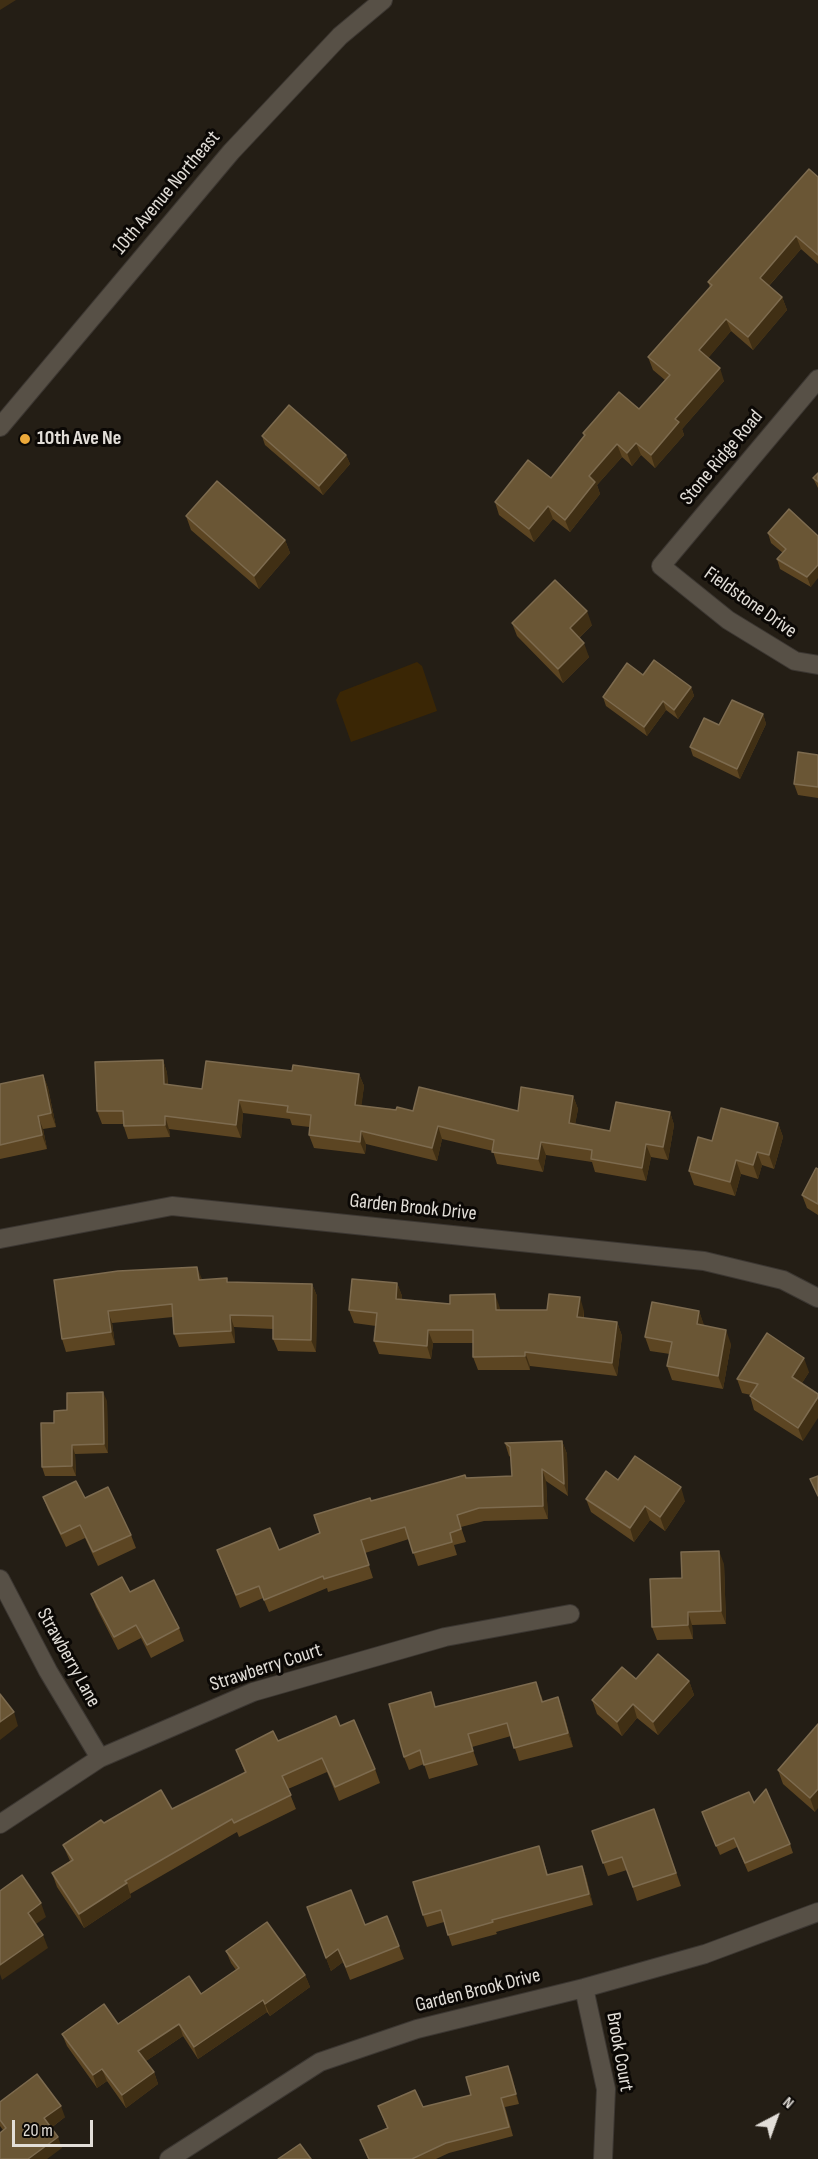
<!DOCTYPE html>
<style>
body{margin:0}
#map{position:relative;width:818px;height:2159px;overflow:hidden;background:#241e15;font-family:"Sofia Sans Condensed",sans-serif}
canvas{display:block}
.north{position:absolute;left:746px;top:2087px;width:60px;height:60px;-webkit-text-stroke:4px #0b0805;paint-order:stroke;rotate:41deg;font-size:16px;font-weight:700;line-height:24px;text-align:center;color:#e2ded8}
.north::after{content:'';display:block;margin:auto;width:21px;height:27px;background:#e2ded8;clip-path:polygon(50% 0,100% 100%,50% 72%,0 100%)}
.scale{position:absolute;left:12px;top:2120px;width:81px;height:27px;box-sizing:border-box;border:3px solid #e2ded8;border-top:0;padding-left:8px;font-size:18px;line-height:21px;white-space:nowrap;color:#e2ded8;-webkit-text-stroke:4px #0b0805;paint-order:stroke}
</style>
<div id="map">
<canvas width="818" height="2159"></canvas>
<div class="north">N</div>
<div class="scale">20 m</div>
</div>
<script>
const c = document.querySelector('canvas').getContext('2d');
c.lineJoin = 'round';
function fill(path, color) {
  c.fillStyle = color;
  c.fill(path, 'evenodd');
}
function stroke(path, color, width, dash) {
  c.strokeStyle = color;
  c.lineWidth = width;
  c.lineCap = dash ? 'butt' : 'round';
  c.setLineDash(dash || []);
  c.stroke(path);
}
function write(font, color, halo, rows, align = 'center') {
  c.font = font + ' "Sofia Sans Condensed",sans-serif';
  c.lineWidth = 6;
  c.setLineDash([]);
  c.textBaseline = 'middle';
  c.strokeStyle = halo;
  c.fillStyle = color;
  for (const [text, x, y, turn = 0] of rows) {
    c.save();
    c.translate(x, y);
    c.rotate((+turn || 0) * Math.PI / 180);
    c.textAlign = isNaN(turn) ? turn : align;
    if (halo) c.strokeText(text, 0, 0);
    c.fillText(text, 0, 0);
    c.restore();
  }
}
const green = new Path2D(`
 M417,662l5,4 15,45 -86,31 -15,-42 4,-8z`);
const minor = new Path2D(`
 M818,379l-157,187 67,54 67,41 23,4
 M0,427l231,-275 109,-116 43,-36
 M0,1239l172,-33 532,55 79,19 35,18
 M0,1579l48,92 52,87
 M0,1824l100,-66 153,-66 192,-55 125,-23
 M584,1988l22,101 -3,70
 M169,2159l151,-97 97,-33 167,-41 121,-34 113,-42`);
const wall = new Path2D(`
 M818,177v87l-17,-15 -32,37 13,11 5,13 -34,40 -22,-19 -23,27 16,23 -42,48 2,6 -29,33 -14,-13 -9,11 -10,-9 -25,28 3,9 -30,38 -17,-13 -19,23 -35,-27 -4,-13 56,-24 33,-42 -1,-3 56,-24 26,-29 -12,-10 -5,-13 62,-70 -2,-5z
 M262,436l84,19 4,9 -27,31 -58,-50z
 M818,473v15l-5,-10z
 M789,509l22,78 -31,-18 -3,-10 6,-6 -12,-10 -3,-10z
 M186,516l99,24 5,13 -31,36 -68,-59z
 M512,623l80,2 -13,13 10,19 -26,26 -46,-47z
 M643,675l48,12 3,9 -16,23 -12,-9 -19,26 -41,-30 -3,-9z
 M763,714l3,10 -26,55 -47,-23 -3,-9 29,-22z
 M818,755v43l-20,-3 -4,-11z
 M163,1060l4,13 1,12 34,4 90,-18 67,3 5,12 -3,20 52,5h105l55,-15 5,13 -3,15 35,7 60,-19 4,13 -6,35 -17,-3 -5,24 -51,-9 -3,-10 -46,-7 -3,17 -46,-8 -4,-13 -51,-12 -5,22 -71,-17 -1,10 -51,-6 -5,-13 1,-8 -18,-2 -2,-6 -47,-6 -2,25 -72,-9 1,8 -42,2 -5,-15h-21l-5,-13z
 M43,1075l5,13 8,39 -13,2 4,20 -47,10v-75z
 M778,1123l5,14 -9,32 -12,-4 -4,14 -17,-5 -6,22 -41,-11 -5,-14z
 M818,1169v46l-11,-7 -5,-13z
 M54,1280h148l26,2 84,2 5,12 -1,56 -38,-1 -5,-12v-10l-39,-2 1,16 -56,4 -5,-13 -1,-17 -61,6 3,22 -49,7 -4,-13z
 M397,1283l5,13v4l98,8v2l84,1v7l33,4 5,14 -5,40 -87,-10v4h-52l-5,-13v-14h-40l-2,16 -52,-5 -5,-13 2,-15 -22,-3 -5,-13z
 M699,1311l5,15 27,18 -8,45 -51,-9 -5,-14 3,-12 -20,-3 -5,-14z
 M809,1372l-7,11 1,58 -49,-31 -4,-14 1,-1 -9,-2 -5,-14z
 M107,1401l1,52 -33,1 1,22h-31l-3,-9 12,-44 13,-13z
 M562,1441l5,13 1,42 -22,-15 2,38 -64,2 -23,6 5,15 -12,3 3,10 -39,11 -9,-27 -44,14 8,25 -45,14 -1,-4 -58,24 -6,-14 -23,10 -23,-58h62l41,-17 51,-32 95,-23 46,-2 -1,-19 -2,-1 -4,-13z
 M618,1480l67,21 -20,30 -15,-11 -16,22 -43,-30 -5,-13z
 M43,1497l42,1 46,37 5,13 -38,18 -13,-28 -19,9 -18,-37z
 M724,1564l2,60 -34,1 1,14 -36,1 -5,-13 30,-49z
 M130,1592l49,36 5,13 -33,17 -10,-20 -23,12 -22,-43 -5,-13z
 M636,1679l53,2 5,14 -36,40 -21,-17 -15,18 -25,-22 -5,-14z
 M541,1695l2,6 20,10 10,36 -54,14 -8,-25 -39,11 6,18 -49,14 -5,-15 -15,6 -5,-13 32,-50z
 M818,1724l-3,88 -32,-28 -5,-14z
 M340,1726l35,43 5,14 -41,18 -12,-29 -39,17 8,20 -57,28 -2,-5 -107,62 1,3 -47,31 -27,-41 -5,-14 18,-12 -7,-16 41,-22 68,-14 73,-36 -9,-23 42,-9z
 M754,1803l36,41 3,9 -45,19 -11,-25 -17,8 -18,-43z
 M654,1809l27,77 -44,15 -10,-31 -19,6 -16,-45z
 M539,1846l9,29 34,-9 4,11 7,28 -97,27 1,2 -45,12 -8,-24 -17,5 -4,-12z
 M307,1907l58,18 34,21 5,13 -54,21 -7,-18 -12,9z
 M226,1951l79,24 5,12 -40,29 -3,-4 -69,47 -15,-23 -37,25 8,11 4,12 -32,24 -19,-27 -10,7 -30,-42 -5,-12 56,-10 83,-30 35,-24 -5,-7z
 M508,2066l11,38 -14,3 8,29 -64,17 -13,6h-68l-8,-19 27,-12 -9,-22 45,1 48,-12z
 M0,2102l65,15 -14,11 11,20 -59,-18 -3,-4z`);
const shadedWall = new Path2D(`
 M0,0h16l-16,10z
 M796,236l5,13 -36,41 -5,-12z
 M782,297l5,13 -34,40 -5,-13z
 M726,319l5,12 -27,32 -5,-13z
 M720,368l4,13 -42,48 2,6 -29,33 -4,-13 24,-36z
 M636,443l5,12 -9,11 -5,-13z
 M617,444l5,13 -25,28 3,9 -30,38 -5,-12 24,-44z
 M346,455l4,9 -27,31 -4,-9z
 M548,506l5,13 -19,23 -5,-13z
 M285,540l5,13 -31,36 -5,-13z
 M818,565v13l-7,9 -4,-10z
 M587,611l5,14 -18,17 -4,-14z
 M584,643l5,14 -26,26 -5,-14z
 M691,687l3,9 -16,23 -4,-9z
 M663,701l3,9 -19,26 -3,-9z
 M763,714l3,10 -26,55 -3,-10z
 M163,1060l4,13 1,24 -4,-13z
 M359,1074l5,12 -4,32 -5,-13z
 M43,1075l5,13 8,39 -5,-14z
 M573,1096l5,13 -5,27 -4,-13z
 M239,1100l4,13 -2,25 -5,-13z
 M670,1112l4,13 -6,35 -5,-13z
 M38,1116l5,13 4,20 -5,-14z
 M165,1116l4,13 1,8 -5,-12z
 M778,1123l5,14 -9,32 -5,-14z
 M438,1126l4,13 -5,22 -5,-13z
 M361,1131l5,13 -1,10 -5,-12z
 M541,1142l5,13 -3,17 -5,-13z
 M646,1144l5,13 -5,24 -4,-13z
 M757,1152l5,13 -4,14 -5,-14z
 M736,1160l5,14 -6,22 -5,-14z
 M197,1267l5,12 1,13 -4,-12z
 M397,1283l5,13 -1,17 -5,-14z
 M312,1284l5,12 -1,56 -5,-12z
 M495,1294l5,14v16l-4,-14z
 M580,1297l4,14 -2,19 -5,-13z
 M108,1311l4,12 3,22 -4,-13z
 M699,1311l5,14 -2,13 -5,-14z
 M230,1315l4,12 1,16 -4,-12z
 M617,1322l5,14 -5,40 -5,-13z
 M428,1330l5,13 -2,16 -4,-13z
 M726,1330l5,14 -8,45 -5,-13z
 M525,1352l5,14v4l-5,-14z
 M804,1358l5,14 -12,19 -5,-14z
 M103,1392l4,9 1,52 -4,-9z
 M818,1397v21l-15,23 -5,-13z
 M562,1441l5,13 1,42 -4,-12z
 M72,1445l3,9 1,22 -4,-10z
 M542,1469l4,12 2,38 -5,-13z
 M681,1487l4,14 -20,30 -5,-14z
 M645,1506l5,14 -16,22 -4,-14z
 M719,1551l5,13 2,60 -5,-13z
 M688,1612l4,13 1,14 -5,-14z
 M689,1681l5,14 -36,40 -5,-13z
 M558,1697l5,14 10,36 -5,-14z
 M633,1704l4,14 -15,18 -5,-14z
 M14,1712l4,14 -18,14v-18z
 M818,1789v19l-3,4 -5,-14z
 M582,1866l4,11 7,28 -4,-11z
 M127,1883l4,14 -47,31 -5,-14z
 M41,1903l5,14 -13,9 -5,-13z
 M43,1935l5,13 -46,32 -2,-6v-9z
 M338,1949l5,13 -12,9 -5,-13z
 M305,1975l5,12 -40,29 -5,-12z
 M263,2000l4,12 -69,47 -4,-12z
 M179,2024l4,12 -40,27 -5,-12z
 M508,2066l4,9 7,29 -3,-10z
 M102,2069l5,12 -10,7 -4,-13z
 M154,2072l4,12 -32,24 -4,-13z
 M61,2106l4,11 -17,13 -4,-12z
 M58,2137l4,11 -15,11h-19z`);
const building = new Path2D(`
 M809,169l9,8v78l-22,-19 -36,42 22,19 -34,40 -22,-18 -27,31 21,18 -45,51 4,3 -28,33 -15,-12 -9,10 -10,-9 -28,32 6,6 -30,38 -17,-14 -19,23 -34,-27 33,-42 23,18 34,-43 -2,-2 36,-41 20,17 31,-34 -22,-18 64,-72 -4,-3z
 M289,405l57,50 -27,31 -57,-50z
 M818,473v9l-5,-4z
 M217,481l68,59 -31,36 -68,-60z
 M789,509l29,27v29l-11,12 -30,-18 9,-10 -18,-16z
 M555,580l32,31 -17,17 14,15 -26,26 -46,-46z
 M654,660l37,27 -17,23 -11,-9 -19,26 -41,-30 24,-34 16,12z
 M732,700l31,14 -26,55 -47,-22 14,-29 15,7z
 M798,752l20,3v32l-24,-3z
 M163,1060l1,24 38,5 4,-28 86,10 1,-6 66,9 -4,31 41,5 1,-3 16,4 6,-24 99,24 3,-24 52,9 -4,27 41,8 6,-29 54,10 -7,35 -17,-3 -4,24 -51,-9 1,-9 -51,-8 -3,17 -46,-7 2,-12 -56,-14 -6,22 -71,-17 -1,11 -51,-7 2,-20 -24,-3 1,-6 -49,-6 -3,25 -71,-9v9l-41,1 -1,-15h-26l-2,-49z
 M43,1075l8,38 -13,3 4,19 -42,10v-61z
 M721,1108l57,15 -9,32 -12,-3 -4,13 -17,-5 -6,22 -41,-11 9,-34 14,4z
 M816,1168l2,1v35l-16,-9z
 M197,1267l2,13 28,-2v4l85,2 -1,56 -38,-1v-23l-43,-1 1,16 -57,3 -2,-30 -64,7 3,21 -49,7 -8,-59 64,-9z
 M352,1279l45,4 -1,16 54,5v-9l45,-1 1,16h51l2,-16 31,3 -3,20 40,5 -5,41 -87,-11v4l-52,1v-27h-45l-1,16 -53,-5 3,-28 -28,-3z
 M652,1302l47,9 -2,13 29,6 -8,46 -51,-10 5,-24 -27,-5z
 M767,1333l37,25 -12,19 26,17v3l-20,31 -48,-32 8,-12 -21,-5z
 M103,1392l1,52 -32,1v21l-30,1 -1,-44h13v-12l13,-1v-17z
 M562,1441l2,43 -22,-15 1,37 -64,2 -22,7 4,14 -11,4 2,9 -39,11 -8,-26 -44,13 8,25 -45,14 -1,-3 -59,24 -5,-14 -23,9 -19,-45 53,-22 9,22 41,-17 -6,-18 56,-17 1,3 94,-26 1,3 46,-2 -2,-29 -5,-4z
 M635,1456l46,31 -21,30 -15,-11 -15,22 -44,-29 20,-28 12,9z
 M818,1476v20l-8,-17z
 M76,1481l9,17 23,-11 23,48 -38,17 -13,-27 -19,9 -18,-37z
 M719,1551l2,60 -33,1v13l-36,2 -2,-48 32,-1 -1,-26z
 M122,1577l8,15 24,-12 25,48 -32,17 -11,-20 -22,12 -23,-43z
 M658,1654l31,27 -36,41 -20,-18 -16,18 -25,-22 30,-33 14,12z
 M536,1682l6,20 16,-5 10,36 -54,15 -7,-25 -39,11 5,17 -49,14 -4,-15 -16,7 -15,-53 42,-12 4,15z
 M0,1694l14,18 -14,10z
 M336,1716l4,10 14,-6 21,49 -40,18 -13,-29 -40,18 9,19 -57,28 -2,-4 -107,62 2,2 -48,31 -27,-41 21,-13 -10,-15 38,-25 3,3 57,-33 11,19 74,-37 -10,-22 37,-19 5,10z
 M818,1724v65l-8,9 -32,-28z
 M766,1789l24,55 -45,19 -11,-25 -18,8 -14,-34 47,-20 5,11z
 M654,1809l22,64 -43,14 -11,-30 -19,6 -11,-32z
 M539,1846l8,29 35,-9 7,28 -97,26 1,2 -45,13 -7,-25 -18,5 -10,-33z
 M22,1875l19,28 -13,10 15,22 -43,30v-74z
 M351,1890l14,35 22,-9 12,30 -53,21 -8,-18 -12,9 -19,-51z
 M267,1922l38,53 -40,29 -2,-4 -69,47 -15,-23 -41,27 16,21 -32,23 -20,-26 -9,6 -31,-41 42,-30 14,20 71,-48 12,18 38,-26 -13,-17z
 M508,2066l8,28 -15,4 8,29 -63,16 -34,16h-43l-9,-19 28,-12 -10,-22 37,-16 8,17 48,-12 -5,-18z
 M37,2074l24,32 -17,12 14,19 -30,22h-28v-26l6,-5 -6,-8v-18z
 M300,2144l11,15h-33z`);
const markers = [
 [25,439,6,"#eca93a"]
];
const streetNames = [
 ["10th Avenue Northeast",167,193,-50],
 ["Stone Ridge Road",722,458,-50],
 ["Fieldstone Drive",750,603,35],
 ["Garden Brook Drive",413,1208,6],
 ["Strawberry Lane",68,1658,61],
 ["Strawberry Court",266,1668,-18],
 ["Garden Brook Drive",478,1991,-14],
 ["Brook Court",619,2052,80]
];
const poiNames = [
 ["10th Ave Ne",37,439]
];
fill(green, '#3a2605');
stroke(minor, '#3c3732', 20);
stroke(minor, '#575046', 18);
fill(wall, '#5c4522');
fill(shadedWall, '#402f14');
fill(building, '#6a5635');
stroke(building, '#7d6b4f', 1.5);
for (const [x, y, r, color] of markers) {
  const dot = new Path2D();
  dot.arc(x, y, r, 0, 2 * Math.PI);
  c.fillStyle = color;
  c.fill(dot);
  stroke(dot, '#0b0805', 2);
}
write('20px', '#e2ded8', '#0b0805', streetNames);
write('bold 20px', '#e2ded8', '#0b0805', poiNames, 'left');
</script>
